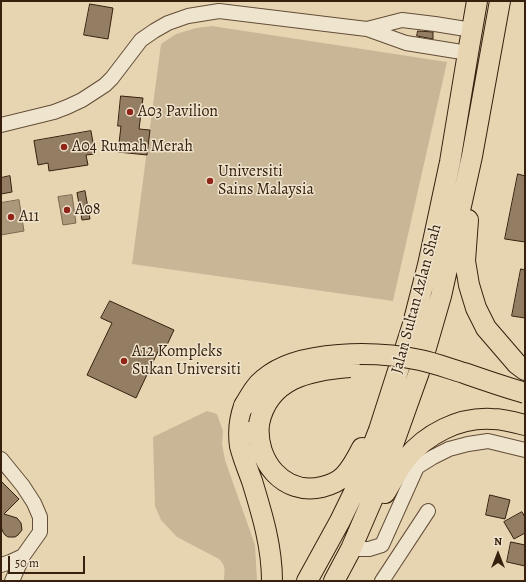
<!DOCTYPE html>
<style>
body{margin:0}
#map{position:relative;width:526px;height:582px;overflow:hidden;background:#e7d5b2;font-family:Alegreya,serif}
canvas{display:block}
.frame{position:absolute;inset:0;border:2px solid #37200e;pointer-events:none}
.north{position:absolute;left:478px;top:534px;width:40px;height:40px;-webkit-text-stroke:3px #efe4cd;paint-order:stroke;rotate:0deg;font-size:11px;font-weight:700;line-height:16px;text-align:center;color:#37200e}
.north::after{content:'';display:block;margin:auto;width:14px;height:18px;background:#37200e;clip-path:polygon(50% 0,100% 100%,50% 72%,0 100%)}
.scale{position:absolute;left:8px;top:556px;width:77px;height:18px;box-sizing:border-box;border:2px solid #37200e;border-top:0;padding-left:5px;font-size:12px;line-height:14px;white-space:nowrap;color:#37200e;-webkit-text-stroke:3px #efe4cd;paint-order:stroke}
</style>
<div id="map">
<canvas width="526" height="582"></canvas>
<div class="frame"></div>
<div class="north">N</div>
<div class="scale">50 m</div>
</div>
<script>
const c = document.querySelector('canvas').getContext('2d');
c.lineJoin = 'round';
function fill(path, color) {
  c.fillStyle = color;
  c.fill(path, 'evenodd');
}
function stroke(path, color, width, dash) {
  c.strokeStyle = color;
  c.lineWidth = width;
  c.lineCap = dash ? 'butt' : 'round';
  c.setLineDash(dash || []);
  c.stroke(path);
}
function write(font, color, halo, rows, align = 'center') {
  c.font = font + ' Alegreya,serif';
  c.lineWidth = 3;
  c.setLineDash([]);
  c.textBaseline = 'middle';
  c.strokeStyle = halo;
  c.fillStyle = color;
  for (const [text, x, y, turn = 0] of rows) {
    c.save();
    c.translate(x, y);
    c.rotate((+turn || 0) * Math.PI / 180);
    c.textAlign = isNaN(turn) ? turn : align;
    if (halo) c.strokeText(text, 0, 0);
    c.fillText(text, 0, 0);
    c.restore();
  }
}
const green = new Path2D(`
 M212,26l235,36 -54,239 -261,-37 29,-220 15,-10 20,-6z
 M207,411l10,3 6,17 -1,13 3,16 30,85 2,36h-33c0,-10 3,-14 -5,-22l-42,-22 -16,-17 -6,-14 -2,-69z`);
const water = new Path2D(`
 M72,195l4,28 -13,2 -5,-28z
 M19,200l5,31 -23,4v-32z`);
const building = new Path2D(`
 M90,4l23,4 -5,31 -24,-4z
 M418,31l15,1v7l-16,-3z
 M121,96l22,2 -4,31 11,1 -3,25 -29,-3 3,-26h-3z
 M91,131l4,23 -9,1 2,10 -39,6 -1,-8 -10,2 -4,-24z
 M518,174l7,2v66l-20,-3z
 M10,176l2,16 -11,2v-16z
 M85,191l5,28 -8,1 -5,-27z
 M521,269l4,1v48l-13,-2z
 M110,301l64,29 -8,17 -5,-2 -25,53 -49,-23 25,-52 -11,-5z
 M1,481l18,18 -15,15 13,4 4,5 1,7 -4,5 -3,2h-7l-3,-2 -2,-3 -2,-5z
 M490,495l20,5 -5,19 -19,-4z
 M522,512l3,5v16l-11,6 -10,-17z
 M511,542l14,3v21l-18,-4z`);
const minor = new Path2D(`
 M367,29l35,-9 33,4 37,6
 M1,125l53,-13 13,-5 15,-7 23,-15 7,-7 29,-38 13,-9 14,-8 20,-7 31,-5 123,15 25,3 39,14 62,10
 M1,459l22,27 11,17 6,14v15l-17,24 -11,25
 M351,549h18l13,-4 35,-78 16,-10 16,-8 19,-5 20,-3 37,9
 M1,565l9,-3 13,-6
 M382,581l46,-70`);
const highway = new Path2D(`
 M468,220l-3,41 4,24 7,23 10,20 31,36 8,6
 M244,406c-5,14 -6,26 -4,40 3,12 8,24 12,35 10,33 20,65 20,100
 M259,424c-4,36 24,72 63,63 8,-2 16,-5 22,-11 8,-8 13,-18 18,-28
 M385,493c7,-11 13,-24 21,-34 20,-25 53,-42 86,-40 11,0 22,3 33,6
 M307,581l33,-60 18,-37 21,-54 34,-106 15,-59 22,-103 18,-109 9,-52
 M334,581l17,-32 25,-58 19,-52 24,-67 22,-76 31,-140 28,-155`);
const highwayBridge = new Path2D(`
 M244,406c6,-10 11,-20 20,-27 34,-30 114,-28 156,-19 15,3 30,9 44,13 20,7 41,14 61,20
 M259,424c9,-46 51,-54 91,-57`);
const markers = [
 [130,112,4,"#8f2418"],
 [64,147,4,"#8f2418"],
 [210,181,4,"#8f2418"],
 [67,210,4,"#8f2418"],
 [11,217,4,"#8f2418"],
 [124,361,4,"#8f2418"]
];
const poiNames = [
 ["A03 Pavilion",138,112],
 ["A04 Rumah Merah",72,147],
 ["Universiti",218,172],
 ["Sains Malaysia",218,190],
 ["A08",75,210],
 ["A11",19,217],
 ["A12 Kompleks",132,352],
 ["Sukan Universiti",132,370]
];
const streetNames = [
 ["Jalan Sultan Azlan Shah",417,299,-75]
];
fill(green, '#c9b696');
fill(water, '#ab977a');
stroke(water, '#7d674f', 1);
fill(building, '#937e63');
stroke(building, '#37200e', 1);
stroke(minor, '#634d37', 16);
stroke(highway, '#37200e', 22);
stroke(minor, '#efe4cd', 14);
stroke(highway, '#e7d5b2', 20);
stroke(highwayBridge, '#37200e', 22, []);
stroke(highwayBridge, '#e7d5b2', 20);
for (const [x, y, r, color] of markers) {
  const dot = new Path2D();
  dot.arc(x, y, r, 0, 2 * Math.PI);
  c.fillStyle = color;
  c.fill(dot);
  stroke(dot, '#efe4cd', 1.5);
}
write('16px', '#37200e', '#efe4cd', poiNames, 'left');
write('16px', '#37200e', '#efe4cd', streetNames);
</script>
